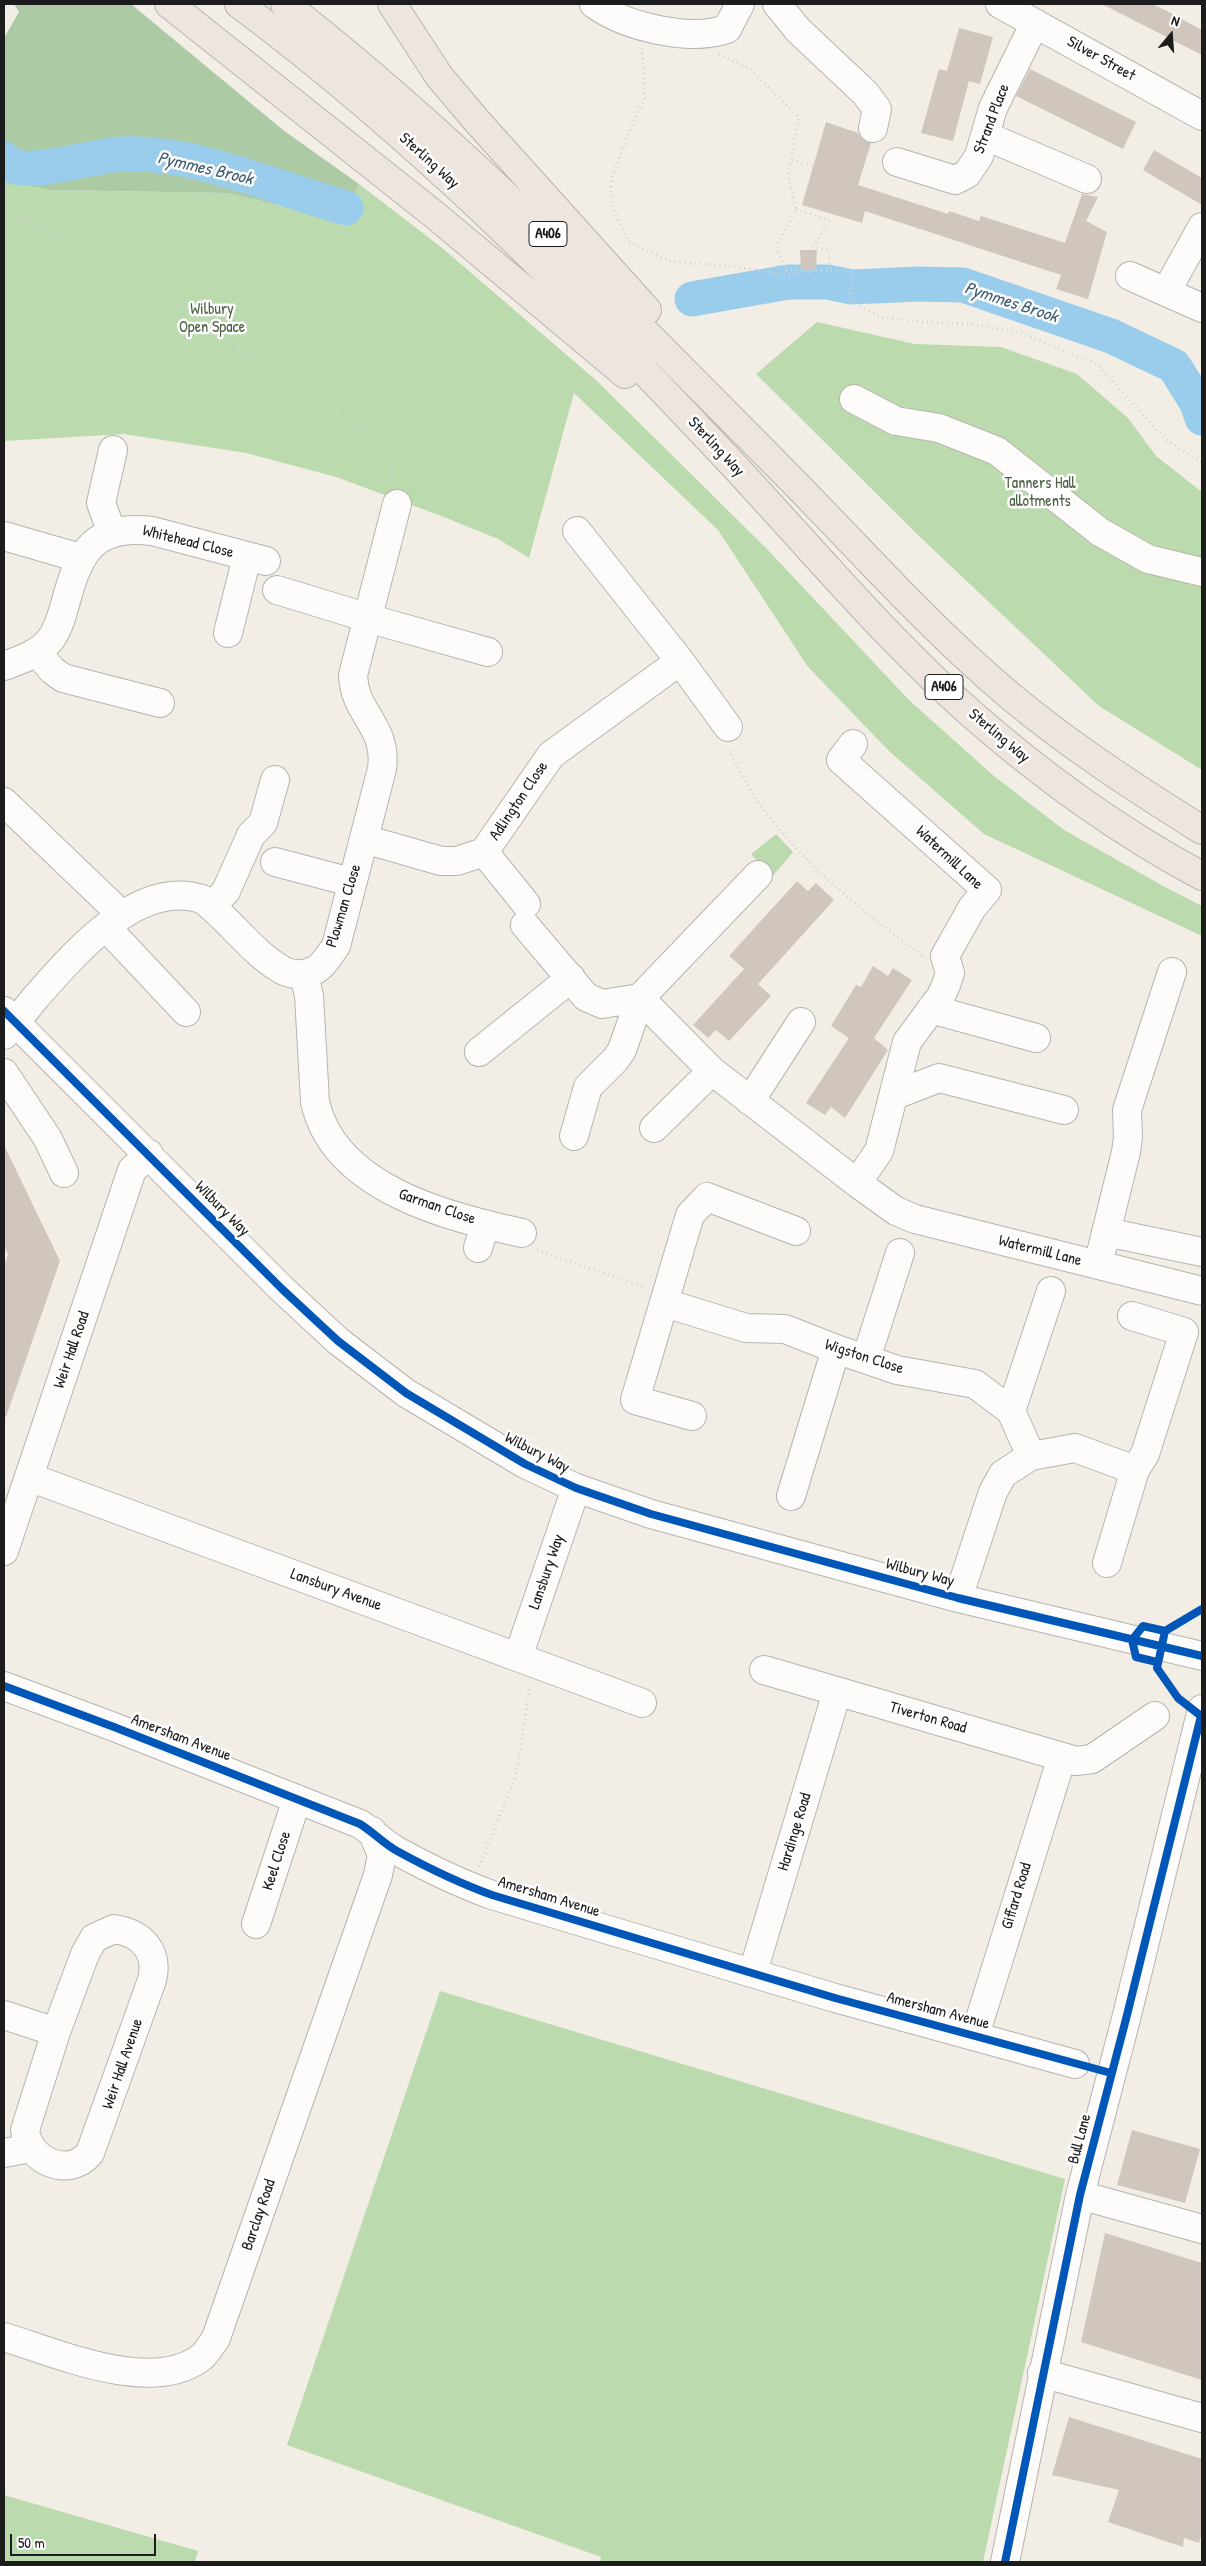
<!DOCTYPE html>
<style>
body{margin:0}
#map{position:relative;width:1206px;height:2566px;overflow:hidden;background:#f2eee6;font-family:"Patrick Hand",sans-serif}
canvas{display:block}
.frame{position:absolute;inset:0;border:5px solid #1c1c1c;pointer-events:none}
.north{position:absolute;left:1146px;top:10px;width:50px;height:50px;-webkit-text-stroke:4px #fff;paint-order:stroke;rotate:18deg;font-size:14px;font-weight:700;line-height:20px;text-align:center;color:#1c1c1c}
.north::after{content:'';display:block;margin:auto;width:18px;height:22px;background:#1c1c1c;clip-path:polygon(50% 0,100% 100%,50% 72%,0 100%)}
.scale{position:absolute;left:10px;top:2534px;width:146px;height:22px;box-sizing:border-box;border:2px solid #1c1c1c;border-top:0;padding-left:6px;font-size:15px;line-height:18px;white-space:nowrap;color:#1c1c1c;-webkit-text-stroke:4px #fff;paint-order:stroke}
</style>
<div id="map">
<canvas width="1206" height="2566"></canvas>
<div class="frame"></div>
<div class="north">N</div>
<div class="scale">50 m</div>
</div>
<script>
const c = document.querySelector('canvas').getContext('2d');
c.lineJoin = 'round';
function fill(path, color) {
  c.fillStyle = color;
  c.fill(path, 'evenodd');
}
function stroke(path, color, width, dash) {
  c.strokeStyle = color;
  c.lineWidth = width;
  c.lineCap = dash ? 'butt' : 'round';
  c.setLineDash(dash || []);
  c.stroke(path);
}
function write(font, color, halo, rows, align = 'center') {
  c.font = font + ' "Patrick Hand",sans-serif';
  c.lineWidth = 5;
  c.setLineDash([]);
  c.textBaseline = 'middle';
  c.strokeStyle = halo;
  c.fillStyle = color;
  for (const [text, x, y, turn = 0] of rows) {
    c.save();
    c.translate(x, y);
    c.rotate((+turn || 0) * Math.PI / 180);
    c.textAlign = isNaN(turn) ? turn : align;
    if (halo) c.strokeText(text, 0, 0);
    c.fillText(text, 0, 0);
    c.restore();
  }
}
const green = new Path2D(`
 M4,181l44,9 179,3 80,19 32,12 20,-40 82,63 156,134 170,168 142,151 85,76 70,54 101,57 37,19v30l-218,-102 -94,-82 -82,-85 -90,-137 -144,-137 -45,165 -31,-19 -54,-22 -108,-40 -90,-24 -122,-19 -120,7z
 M817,322l98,22 86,3 76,27 51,44 28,38 46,36v278l-103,-64 -179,-169 -164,-163z
 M776,834l17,18 -22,26 -20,-24z
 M440,1991l625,188 -82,383h-383l1,-5 -314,-112z
 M4,2495l194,56 -3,11h-191z`);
const forest = new Path2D(`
 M14,4h117l152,126 76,54 -20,40 -32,-12 -80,-19 -179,-3 -44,-9v-143l15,-26z`);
const river = new Path2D(`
 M4,159c3,2 6,5 9,7 20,9 84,-11 109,-12 74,-3 153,34 224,54
 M692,299l96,-17h39l25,5 66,-3 45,1 148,51 63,30 23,37 5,15`);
const building = new Path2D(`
 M1102,4h50l13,6 37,20v25z
 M959,28l34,9 -13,47 -11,-3 -16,60 -32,-8 18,-64 8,2z
 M1030,69l106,53 -13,27 -107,-53z
 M826,122l32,11 5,7 8,3 -13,42 90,29 1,-3 30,10 2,-5 84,27 17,-49 16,3 -12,24 21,11 -19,67 -32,-10 5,-14 -196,-64 -3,12 -60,-18z
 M1154,150l48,28v27l-59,-35z
 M800,250h17l-1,20 -15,-1z
 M797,881l11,10 8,-8 18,17 -76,84 13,12 -42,45 -13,-11 -8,8 -15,-13 51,-56 -15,-13z
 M873,966l15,10 5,-8 19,12 -38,58 14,12 -43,68 -14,-11 -6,8 -19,-12 43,-65 -18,-12 25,-41 5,2z
 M4,1145l56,116 -54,156h-2v-150l4,-13 -4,-8z
 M1132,2130l68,19 -15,54 -68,-18z
 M1105,2233l97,30v117l-121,-38z
 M1069,2417l133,42v73l-3,11 -15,-5 -1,9 -75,-25 11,-32 -67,-15z`);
const path = new Path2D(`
 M642,48l3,51 -13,26 -21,55v24l17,37 41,20 70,6 43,8 28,-3
 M719,54l31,15 49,48 -11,58 8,34 -20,38 10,23 68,1 -5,29 32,17 40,5 47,2 50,8 79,32 69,76 36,22
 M792,160l25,7
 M796,209l33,11 -16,27 16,3 1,20h-2
 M4,213l26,9 159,90 182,125 21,27 3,19
 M728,750c11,18 20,39 33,56 43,59 103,107 162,150
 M537,1250l107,37
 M479,1867l37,-92 14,-89`);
const minor = new Path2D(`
 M594,4c32,23 95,38 133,25l13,-25
 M777,4l21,26 67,63 12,16 -4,19
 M1000,4l202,112
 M986,136l101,43
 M897,162l58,18 12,-6 12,-18 14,-48 42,-85
 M1130,276l72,32
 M1166,292l36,-65
 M854,399l42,22 43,7 58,23 103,81 48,27 54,13
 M577,531l103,130 48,66
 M112,533l-11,-30 12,-53
 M4,536l76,22
 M277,590l108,33 103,29
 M228,633l19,-76
 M37,652l15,18 11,8 97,25
 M4,666c16,-6 35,-12 46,-26 9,-11 12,-26 16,-39 13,-50 29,-77 86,-70l114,30
 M853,744l-12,16 146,130 -15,18 -27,48 5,17 -4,12 -5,11 -34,46 -28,109 -22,32 39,28 19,8 287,72
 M4,802l118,113
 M364,839l77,22h16l27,-9 67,-97 129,-94
 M484,852l42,52
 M275,862l76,20
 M758,875l-118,123 72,73 145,112
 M212,906l14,-15 25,-56 12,-12 12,-43
 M525,925l61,72 16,7 38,-6 -18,52 -7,10 -27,27 -14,49
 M106,927l80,85
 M304,974l5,22 6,106c19,86 132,115 207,131
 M931,1009l105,29
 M4,1011l278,278 56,52 68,52 119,71 51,24 75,26 307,84 244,58
 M4,1035c12,-12 21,-25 32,-38 38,-43 102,-119 166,-98 27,20 49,52 77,69 10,7 23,8 34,3 10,-4 16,-16 23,-25l46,-177c6,-43 -28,-55 -29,-94l44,-171
 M479,1052l92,-74
 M4,1073l44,66 16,34
 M895,1095l44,-17 125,32
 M750,1101l51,-79
 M654,1128l58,-57
 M1106,1232l96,20
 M478,1248l7,-24
 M1098,1265l28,-113 2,-15 -1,-27 45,-138
 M665,1303l81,25 39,1 51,20 61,21 78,14 36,27 20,45
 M866,1359l34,-106
 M1011,1411l40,-120
 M692,1416l-57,-16 55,-185 17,-18 89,34
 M29,1477l613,226
 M791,1496l45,-147
 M4,1551l128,-381 17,-16
 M1107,1563l28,-93 10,-16 39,-122 -52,-16
 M958,1598l35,-106 10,-18 28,-18 44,-8 60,22
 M518,1657l58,-169
 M764,1670l312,91 16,-2 63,-43
 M4,1686l110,41 246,97c13,8 24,20 37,27 31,17 62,32 95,44l343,103 240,66
 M256,1924l41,-125
 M114,1929c28,4 45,23 38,51l-62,173c-22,26 -61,8 -65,-23l31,-98 29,-78 9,-16z
 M753,1972l84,-280
 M4,2015l52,17
 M975,2035l87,-278
 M4,2153l27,-5
 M1080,2195l122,34
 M4,2337c53,16 145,57 195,22 7,-4 12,-14 17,-21l162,-463 4,-20 -10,-24
 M1042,2373l160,45
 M1005,2562l75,-367 46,-176 76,-310`);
const highway = new Path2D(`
 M169,4l267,212 189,158
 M239,4c177,132 333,289 484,450 81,86 156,177 244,256 71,63 151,121 235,166
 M285,4c177,138 332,300 490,459 77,77 150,161 234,232 61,51 126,93 193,135
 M392,4l47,72 37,44 171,190`);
const cycleway = new Path2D(`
 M4,1011l278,278 56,52 68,52 119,71 51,24 75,26 307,84 244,58
 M1157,1662l-21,-5 -4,-17 11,-14 22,5
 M4,1686l110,41 246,97c13,8 24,20 37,27 31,17 62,32 95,44l343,103 276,75
 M1005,2562l75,-367 46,-176 75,-303 -23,-18 -21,-30 8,-37 37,-22`);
const shields = [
 [548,234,38],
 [944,687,38]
];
const shieldNames = [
 ["A406",548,234],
 ["A406",944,687]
];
const streetNames = [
 ["Silver Street",1101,59,29],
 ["Strand Place",992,119,-69],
 ["Sterling Way",429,161,42],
 ["Sterling Way",716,447,47],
 ["Whitehead Close",188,542,14],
 ["Sterling Way",999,736,40],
 ["Adlington Close",519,801,-56],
 ["Watermill Lane",949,858,43],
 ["Plowman Close",344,906,-73],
 ["Garman Close",437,1207,19],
 ["Wilbury Way",222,1209,45],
 ["Watermill Lane",1040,1251,14],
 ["Weir Hall Road",72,1350,-71],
 ["Wigston Close",864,1357,18],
 ["Wilbury Way",537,1453,27],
 ["Lansbury Way",547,1572,-71],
 ["Wilbury Way",920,1573,15],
 ["Lansbury Avenue",336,1590,20],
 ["Tiverton Road",928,1718,16],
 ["Amersham Avenue",181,1738,21],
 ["Hardinge Road",795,1832,-73],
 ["Keel Close",277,1861,-72],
 ["Giffard Road",1017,1896,-73],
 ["Amersham Avenue",549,1897,17],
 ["Amersham Avenue",938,2011,15],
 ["Weir Hall Avenue",123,2064,-71],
 ["Bull Lane",1080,2139,-75],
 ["Barclay Road",259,2215,-71]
];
const parkNames = [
 ["Wilbury",212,310],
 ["Open Space",212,328],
 ["Tanners Hall",1040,484],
 ["allotments",1040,502]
];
const waterNames = [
 ["Pymmes Brook",205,169,13],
 ["Pymmes Brook",1011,303,18]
];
fill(green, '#bbdbae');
fill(forest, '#accba4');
stroke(river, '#9acdec', 35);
fill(building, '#d0c6bd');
stroke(minor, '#b7b4af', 30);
stroke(highway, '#b7b4af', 30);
stroke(path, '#d3d3d1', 3, [1, 4]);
stroke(minor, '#fdfcfb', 28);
stroke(highway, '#eee6de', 28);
stroke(cycleway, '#0057b8', 8);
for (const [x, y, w] of shields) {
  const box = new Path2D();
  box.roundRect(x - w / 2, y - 12.5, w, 25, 4);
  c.fillStyle = '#fff';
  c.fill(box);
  stroke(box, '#1c1c1c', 1);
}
write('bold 15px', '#1c1c1c', null, shieldNames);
write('16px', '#1c1c1c', '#fff', streetNames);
write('16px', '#4a6244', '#fff', parkNames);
write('italic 18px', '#405d70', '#fff', waterNames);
</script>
